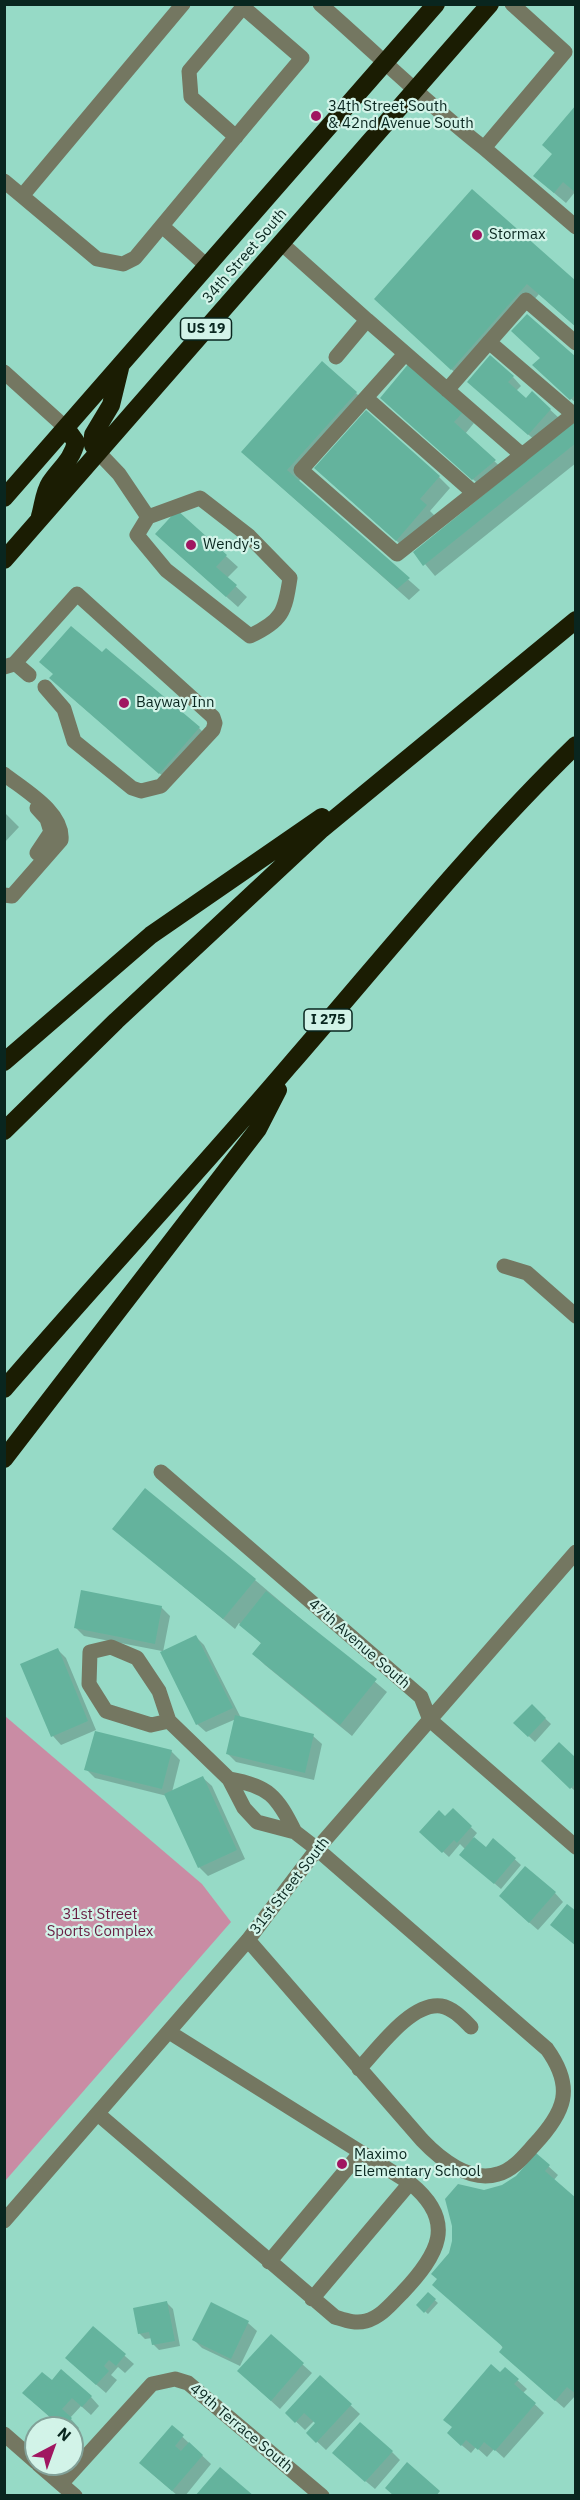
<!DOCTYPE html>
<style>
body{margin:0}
#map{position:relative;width:580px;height:2500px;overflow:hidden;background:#96dac6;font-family:"IBM Plex Sans",sans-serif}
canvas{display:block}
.frame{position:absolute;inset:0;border:6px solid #09261f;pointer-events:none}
.north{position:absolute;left:24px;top:2416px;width:60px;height:60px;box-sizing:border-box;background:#d2f3e8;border:2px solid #82a198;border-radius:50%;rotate:41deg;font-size:16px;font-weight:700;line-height:24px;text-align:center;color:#09261f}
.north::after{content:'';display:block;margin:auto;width:21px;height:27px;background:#a01661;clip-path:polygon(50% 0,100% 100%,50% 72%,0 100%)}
</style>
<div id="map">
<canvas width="580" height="2500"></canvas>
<div class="frame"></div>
<div class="north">N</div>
</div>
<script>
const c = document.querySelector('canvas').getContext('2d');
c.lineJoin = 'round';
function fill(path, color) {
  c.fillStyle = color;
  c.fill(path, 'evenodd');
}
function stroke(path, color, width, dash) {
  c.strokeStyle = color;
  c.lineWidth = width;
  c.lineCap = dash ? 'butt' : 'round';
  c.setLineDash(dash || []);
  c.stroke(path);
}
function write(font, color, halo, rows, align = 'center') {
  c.font = font + ' "IBM Plex Sans",sans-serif';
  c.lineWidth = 4.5;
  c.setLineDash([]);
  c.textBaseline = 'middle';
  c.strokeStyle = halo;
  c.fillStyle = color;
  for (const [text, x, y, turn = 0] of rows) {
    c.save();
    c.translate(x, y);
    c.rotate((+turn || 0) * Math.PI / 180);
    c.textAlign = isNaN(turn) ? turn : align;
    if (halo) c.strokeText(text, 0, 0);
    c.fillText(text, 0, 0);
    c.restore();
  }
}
const green = new Path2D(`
 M5,1716l197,168 29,38 -226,259z`);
const shadow = new Path2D(`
 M576,108l-1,84 -9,11 -19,-16 6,-33z
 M472,191l104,92v44l-37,-33 -76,86 -76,-70z
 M541,358l35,1v44l-33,-29z
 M513,377l8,9 -5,5 10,9 6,-7 27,25 -21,25 -60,-53z
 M356,393l11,11 -69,78 122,108 -11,10 -155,-137z
 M382,398l81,14 11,11 -9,11 41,38 -21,18z
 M576,422v41l-141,113 -20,-24z
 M439,477l11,11 -20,23 7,7 -29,33 -80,-71z
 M177,512l61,55 -11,11 20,19 -9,10 -70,-62z
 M63,690l136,38 11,11 -38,45z
 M4,812l15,15 -15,16z
 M114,1529l141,51 132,112 -35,44 -87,-71 -11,-11 8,-10 -23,-21 -4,6z
 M161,1607l9,9 -7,36 33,-15 8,8 37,73 72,18 9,8 -8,36 -78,-18 -9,-9 9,-34 -30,13 -9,-8 -35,-73 -78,-15 -9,-9z
 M58,1650l8,8 30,72 -35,15 -8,-9 -31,-71z
 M532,1706l19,18 -16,18 -20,-19z
 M171,1751l9,9 -8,32 31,-14 9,8 33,73 -37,17 -9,-9 -32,-71 -72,-18 -9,-9z
 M576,1760v32l-27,-25z
 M453,1810l24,23 -4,5 13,11 8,-9 27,25 -20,24 -34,-29 -1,-10 -6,-6 -11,13 -22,-20z
 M555,1893l8,9 -25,28 -29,-25z
 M536,2155l22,20 -5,6 23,18v196l-12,13 -54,-47 -60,-107 34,-62 19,-6 14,-9z
 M428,2294l10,9 -10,11 -10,-9z
 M167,2303l6,6 7,37 -21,4 -6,-6 -1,-6 -7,1 -6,-6z
 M248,2323l9,8 -17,35 -38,-18 -8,-8z
 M93,2328l41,36 -9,9 -7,-6 -7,8 6,5 -11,13 -30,-26z
 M271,2336l41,37 -32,36 -32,-29z
 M505,2369l22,20 -4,4 21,20 -40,45 -10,-9 -7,8 -11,-10 -5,6 -13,-11z
 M320,2377l40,37 -34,36 -18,-17 9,-10 -3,-2 -9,9 -18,-17z
 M52,2382l39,15 8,9 -8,9 -10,-9 -11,12 9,10 -7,8v-8h-10l-29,-26z
 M172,2427l39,37 -26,32h-7l-28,-24z
 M392,2452l8,8 -25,29 -32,-27z`);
const building = new Path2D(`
 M576,105v88l-13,-11 -9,11 -21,-17 19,-22 -10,-9z
 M472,189l104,92v46l-49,-43 -76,86 -77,-71z
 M527,314l49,43v37l-6,6 -38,-35 8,-7 -29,-27z
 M490,355l24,21 -6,6 18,16 6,-7 19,18 -23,26 -61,-53z
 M322,361l35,31 -70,78 123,108 -13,11 -156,-137z
 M410,362l54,49 -10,11 42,38 -24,20 -92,-82z
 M366,410l74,66 -20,23 7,6 -31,36 -82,-73z
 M576,420v23l-153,123 -10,-14z
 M177,510l50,45 -11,12 21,18 -11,12 -71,-63z
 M71,626l31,26 4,-4 94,79 -41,47 -110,-96 4,-4 -14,-12z
 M145,1488l111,91 -33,40 -111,-90z
 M81,1590l81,16 -7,38 -81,-16z
 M266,1591l111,88 -37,46 -88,-71 9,-11 -22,-18z
 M196,1635l37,73 -37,17 -36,-73z
 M58,1648l30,73 -37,16 -31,-73z
 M532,1704l14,14 -18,19 -15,-14z
 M235,1715l79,19 -9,39 -79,-19z
 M95,1731l77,19 -10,39 -78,-19z
 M559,1742l17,16v25l-6,6 -29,-28z
 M203,1776l34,74 -39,18 -34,-74z
 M453,1808l19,18 -15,17 -3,-3 -12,13 -23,-21 20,-22 6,6z
 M474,1837l12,10 7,-9 23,20 -22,26 -35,-29z
 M525,1866l31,26 -27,31 -30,-27z
 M567,1904l9,7v35l-26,-21z
 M536,2153l14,12 -5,6 31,27v196l-9,-7 -12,14 -56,-49 4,-5 -71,-62 5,-6 -6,-5 18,-21 3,-12v-15l-7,-27 13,-15 26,6 18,-5 14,-9z
 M428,2292l8,7 -12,14 -8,-8z
 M167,2301l8,40 -23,4 -3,-13 -11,2 -5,-26z
 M211,2302l38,19 -18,38 -39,-19z
 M93,2326l33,28 -10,12 -7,-6 -5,6 5,5 -13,14 -31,-27z
 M271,2334l33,29 -33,38 -34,-30z
 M491,2364l9,8 5,-5 14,12 -5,5 22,19 -41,48 -11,-9 -6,8 -12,-10 -5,6 -14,-13 5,-6 -9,-7z
 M61,2369l31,27 -10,11 -10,-9 -10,11 10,9 -9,10 -41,-35 20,-21 10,8z
 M320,2375l32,29 -36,39 -10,-10 9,-10 -11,-10 -9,10 -10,-10z
 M360,2422l33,29 -28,31 -33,-29z
 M172,2425l12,10 -9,11 6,5 8,-9 14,13 -31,36 -33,-28z
 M407,2462l33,29 -4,5h-42l-9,-8z
 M220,2467l34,29h-59z`);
const minor = new Path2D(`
 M320,4c55,48 107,100 164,144l81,-96 -53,-48
 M484,148l92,79
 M4,181l18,15 161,-192
 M22,196l75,63 26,5 12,-6c56,-67 111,-134 167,-200l-59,-51 -54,64 2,26 45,40
 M162,226l45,40
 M281,243l86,77 -31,37
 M367,320l155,135 -125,99 -96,-84 104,-116
 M489,342l84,72
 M4,372l62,56
 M447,390l79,-90 50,43
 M366,398l108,95
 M98,452l21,22 29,43
 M522,455l54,-43
 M200,498l49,38 41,42c-5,34 -8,43 -40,58l-84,-66 -29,-35 11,-18z
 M15,663l14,12
 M4,667l10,-3 63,-70 136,123 2,6 -2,7 -52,56 -20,5 -9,-3 -58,-47 -10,-32 -19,-22
 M4,774c20,16 60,38 57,66l-49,56 -8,-1
 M37,853l14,-21 -4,-13 -10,-11
 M504,1266l23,7 49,43
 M161,1472l260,225 9,23 146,127
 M169,1721l-18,4 -45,-14 -17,-27 1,-32 21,-5 26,11 22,33 10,30 60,58 15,29 13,14 38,10 22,17 230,200c28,39 18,63 -13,96 -10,11 -21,25 -36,29 -28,9 -58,-15 -76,-34l-174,-200
 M229,1779c40,7 48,17 66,53
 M359,2069c19,-20 52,-67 82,-63 12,2 22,13 30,21
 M98,2114l237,203c10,3 20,7 31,4 15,-4 25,-17 36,-28 36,-38 56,-71 8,-110l-241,-151
 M4,2221l244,-281 69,-91 259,-297
 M269,2262l92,-110
 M312,2299l98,-116
 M4,2434l32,28
 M38,2464l37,32
 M61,2484l91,-100 23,-5 13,4 134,113`);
const highway = new Path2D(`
 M98,452l-5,-7v-10l18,-30 9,-37
 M4,498l432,-494
 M40,516c3,-10 4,-24 10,-33 10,-15 22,-23 26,-41l-10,-14
 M4,560l486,-556
 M4,1062l147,-127 171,-118
 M4,1131l112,-110 206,-192 254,-209
 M4,1389c94,-109 192,-214 285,-323 94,-108 183,-220 287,-321
 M4,1459l254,-330 20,-39`);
const markers = [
 [316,116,6,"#a01661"],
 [477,235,6,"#a01661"],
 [191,545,6,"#a01661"],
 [124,703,6,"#a01661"],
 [342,2164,6,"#a01661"]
];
const shields = [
 [206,329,51],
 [328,1020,48]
];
const shieldNames = [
 ["US 19",206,329],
 ["I 275",328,1020]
];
const poiNames = [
 ["34th Street South",328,107],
 ["& 42nd Avenue South",328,124],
 ["Stormax",489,235],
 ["Wendy's",203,545],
 ["Bayway Inn",136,703],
 ["Maximo",354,2155],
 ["Elementary School",354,2172]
];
const streetNames = [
 ["34th Street South",245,256,-49],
 ["47th Avenue South",359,1644,41],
 ["31st Street South",290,1886,-52],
 ["49th Terrace South",241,2428,40]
];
const parkNames = [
 ["31st Street",100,1915],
 ["Sports Complex",100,1932]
];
fill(green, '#c98ca4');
fill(shadow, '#0003');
fill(building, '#64b39d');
stroke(minor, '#747761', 15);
stroke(highway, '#1b1d03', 18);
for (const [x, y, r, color] of markers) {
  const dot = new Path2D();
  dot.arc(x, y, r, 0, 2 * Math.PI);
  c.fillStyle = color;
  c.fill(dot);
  stroke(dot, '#d2f3e8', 2);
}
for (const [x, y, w] of shields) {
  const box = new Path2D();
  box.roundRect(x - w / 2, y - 11, w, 22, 4.5);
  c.fillStyle = '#d2f3e8';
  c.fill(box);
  stroke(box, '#09261f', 1.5);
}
write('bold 14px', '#09261f', null, shieldNames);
write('15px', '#09261f', '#d2f3e8', poiNames, 'left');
write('15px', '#09261f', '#d2f3e8', streetNames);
write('15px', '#691d42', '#d2f3e8', parkNames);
</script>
